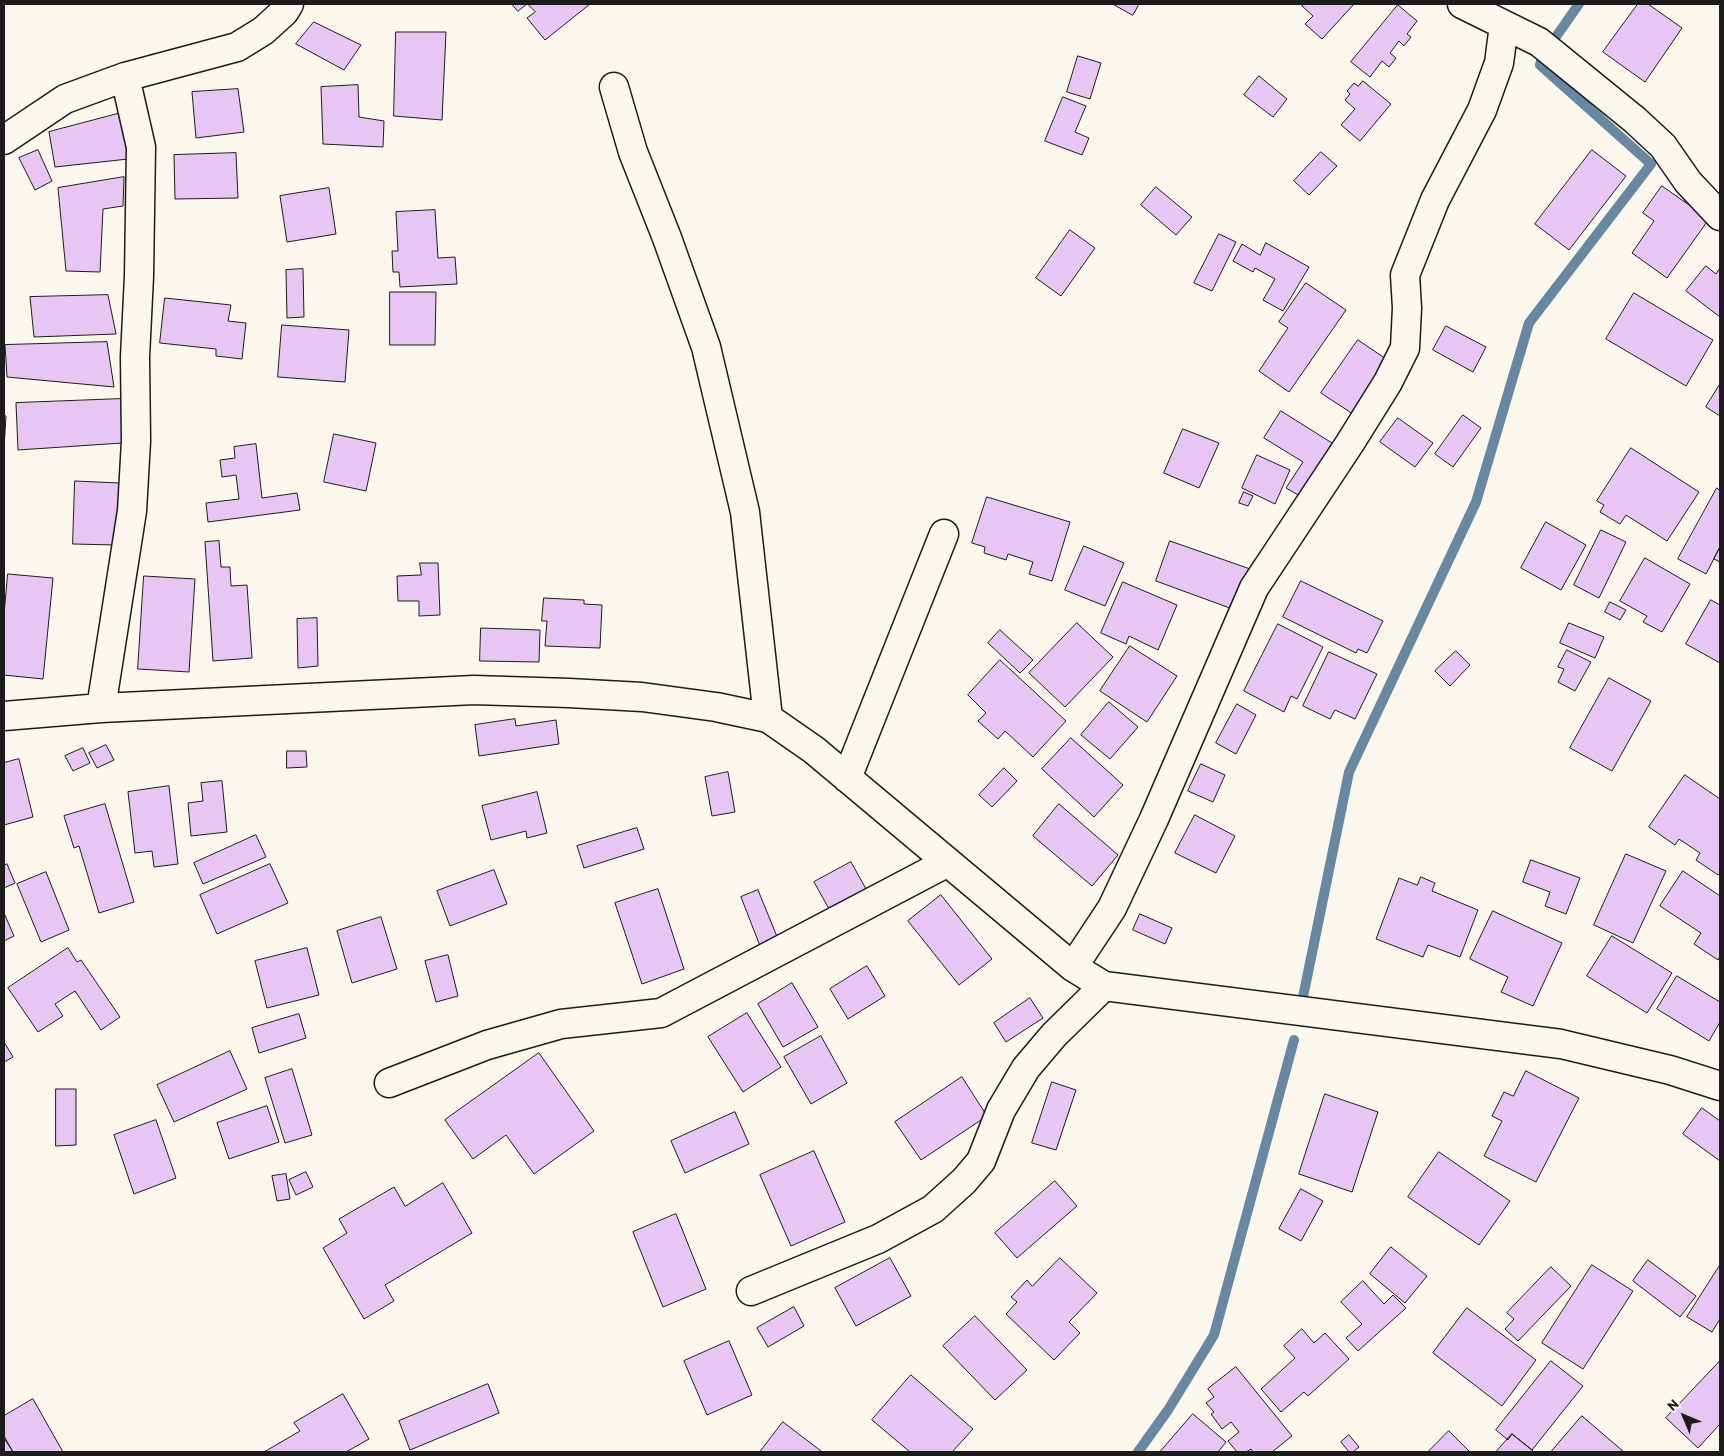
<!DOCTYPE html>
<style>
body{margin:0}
#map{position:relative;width:1724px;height:1456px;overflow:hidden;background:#fbf7ec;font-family:Itim,sans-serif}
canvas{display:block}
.frame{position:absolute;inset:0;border:5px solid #1c1c1c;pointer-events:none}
.north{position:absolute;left:1659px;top:1391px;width:50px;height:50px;-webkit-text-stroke:4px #fbf7ec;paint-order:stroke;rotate:315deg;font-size:14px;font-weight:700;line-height:20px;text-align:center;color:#1c1c1c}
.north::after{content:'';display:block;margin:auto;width:18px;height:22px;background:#1c1c1c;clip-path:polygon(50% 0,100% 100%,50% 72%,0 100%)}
</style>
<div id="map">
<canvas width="1724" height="1456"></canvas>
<div class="frame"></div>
<div class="north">N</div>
</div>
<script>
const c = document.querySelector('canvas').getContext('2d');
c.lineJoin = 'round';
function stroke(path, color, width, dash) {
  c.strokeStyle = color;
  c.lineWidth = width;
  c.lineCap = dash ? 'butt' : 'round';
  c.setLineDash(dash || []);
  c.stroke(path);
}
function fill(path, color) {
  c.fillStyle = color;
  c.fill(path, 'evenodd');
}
const stream = new Path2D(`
 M1553,41l26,-37
 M1303,997l46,-225 127,-270 53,-179 122,-159 -111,-99 2,-8
 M1138,1452l30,-42 46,-75 80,-295`);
const building = new Path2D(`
 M512,4h15l-9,7z
 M528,4h62l-45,36 -18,-22 8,-6z
 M1113,4h26l-6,11z
 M1305,4h49l-32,35 -17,-15 8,-8 -11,-10z
 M1638,4h10l34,24 -37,54 -42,-30z
 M1398,5l19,16 -10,13 4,3 -7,9 -5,-5 -9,12 6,5 -7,9 -7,-6 -12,16 -19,-15z
 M314,22l47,23 -17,25 -48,-26z
 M396,32h50l-4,88 -48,-4z
 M1078,56l23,7 -11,36 -23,-7z
 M1259,76l28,23 -14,18 -29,-22z
 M1363,81l28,23 -31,37 -19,-16 14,-16 -10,-9 5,-6 -3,-3 7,-8 4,3z
 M358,85l1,32 25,4 -1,26 -60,-3 -2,-57z
 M238,89l6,43 -48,6 -4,-46z
 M1063,97l23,9 -11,26 14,6 -7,17 -37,-14z
 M121,113l7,46 -73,8 -6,-35z
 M38,150l14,31 -17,9 -16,-32z
 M1592,150l34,26 -57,74 -34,-26z
 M1321,152l16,14 -28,29 -15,-14z
 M236,153l2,45 -63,1 -1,-44z
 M124,177l-1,29 -20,3 -3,63 -34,-1 -8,-83z
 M1662,186l47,33 -42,59 -35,-25 22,-32 -11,-8z
 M1156,187l36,30 -16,18 -35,-30z
 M329,188l7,46 -49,8 -7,-46z
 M435,210l3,48 17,-1 2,27 -57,3 -1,-15h-6l-1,-21h6l-2,-39z
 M1070,230l25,18 -34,48 -25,-18z
 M1219,234l17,8 -24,49 -18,-8z
 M1266,243l43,24 -26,44 -20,-11 12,-21 -20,-11 -2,4 -20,-11 9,-17 18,11z
 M1706,266l10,8 4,-6v49l-34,-26z
 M303,269l1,48 -17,1 -1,-48z
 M1306,283l40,27 -57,82 -30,-21 29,-43 -9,-6z
 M390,292h46l-1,53h-45z
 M1634,293l79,47 -27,46 -80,-47z
 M108,295l8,39 -82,3 -4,-40z
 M165,298l66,7 -3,16 18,2 -4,36 -26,-3v-7l-56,-6z
 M282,325l67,5 -4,52 -67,-5z
 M1446,326l40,21 -13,25 -40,-22z
 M1358,340l37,25 -36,53 -38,-25z
 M107,342l7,45 -107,-10 -2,-32z
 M1720,384v32l-14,-9z
 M121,399l1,44 -104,7 -2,-47z
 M1281,411l59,37 -33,52 -21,-12 17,-26 -39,-24z
 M4,415l2,1 -2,33z
 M1463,415l18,13 -28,39 -18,-13z
 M1398,418l35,25 -18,24 -35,-25z
 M1183,429l36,14 -20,45 -35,-15z
 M334,434l42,9 -10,48 -42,-9z
 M256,444l6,54 35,-5 3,17 -92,12 -2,-19 33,-4 -3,-24 -14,2 -2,-17 15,-2 -1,-11z
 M1631,448l68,44 -32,49 -41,-26 -6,9 -20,-12 4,-7 -7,-4z
 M1257,455l33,15 -15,34 -33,-16z
 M75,481l44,2 -2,62 -44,-1z
 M1717,488l3,3v56l-14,27 -28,-15z
 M1244,492l9,4 -5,10 -9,-3z
 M987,497l83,25 -18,59 -23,-7 4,-12 -25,-8 -2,6 -22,-7 1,-6 -13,-4z
 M1546,522l40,23 -25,45 -40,-22z
 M1601,530l25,12 -27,56 -25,-13z
 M219,541l2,26h9l1,19 16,-1 5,73 -39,3 -8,-119z
 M1170,541l83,29 -15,41 -82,-30z
 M1084,546l40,17 -19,43 -40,-16z
 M1720,547v15l-6,-3z
 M1645,558l45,26 -28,48 -19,-10 4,-6 -27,-15z
 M420,563h18l2,52 -21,1v-15h-21l-1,-25 24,-1z
 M8,574l45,4 -10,101 -39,-4v-60z
 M144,576l51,3 -6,93 -51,-3z
 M1301,581l82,40 -16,32 -9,-4 -2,4 -73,-36z
 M1123,582l54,23 -19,45 -29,-14 -3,8 -25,-11z
 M544,598l40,2v4l18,1 -2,43 -55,-2 2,-25h-5z
 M1711,600l9,5v58l-34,-19z
 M1610,602l16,8 -6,10 -15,-8z
 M317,618l1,48 -20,2 -1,-49z
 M1077,623l36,34 -48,50 -36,-34z
 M1569,623l35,14 -9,21 -35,-15z
 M1278,624l45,23 -26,52 -6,-3 -7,16 -40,-21z
 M481,628l59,2 -1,32 -59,-1z
 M1000,630l33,30 -13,13 -32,-30z
 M1130,646l47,30 -30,46 -47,-31z
 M1567,650l24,12 -16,29 -17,-9 6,-13 -6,-2z
 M1456,651l14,14 -20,21 -15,-15z
 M1329,652l48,22 -22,45 -20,-9 -5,9 -27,-13z
 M1000,660l66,61 -33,36 -28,-26 -7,8 -20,-18 8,-8 -18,-18z
 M1609,678l42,23 -39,70 -42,-23z
 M1109,702l29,25 -28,32 -29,-24z
 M1237,704l19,11 -20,39 -20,-11z
 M515,719l1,7 40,-6 3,24 -80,12 -4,-31z
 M1071,738l52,47 -29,32 -52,-48z
 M106,745l8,15 -17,8 -8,-15z
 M83,748l7,15 -17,8 -8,-15z
 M287,751h19l1,16 -20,1z
 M19,759l14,58 -29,8v-62z
 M1201,764l24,11 -12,27 -25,-11z
 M1004,768l13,13 -25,26 -13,-12z
 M728,772l7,40 -23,4 -7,-39z
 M1685,775l35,24v74l-2,2 -22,-15 4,-7 -21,-14 -4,6 -26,-18z
 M222,781l5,51 -36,4 -3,-33 15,-2 -2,-18z
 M169,786l9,78 -24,3 -2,-16 -17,2 -7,-61z
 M537,792l10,41 -20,5 -1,-7 -35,9 -9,-34z
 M105,804l29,98 -35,11 -20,-67 -5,2 -10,-32z
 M1059,804l59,51 -26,31 -59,-50z
 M1195,815l40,21 -19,37 -41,-20z
 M637,828l7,21 -60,19 -7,-22z
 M256,835l10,22 -63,27 -9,-21z
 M1626,854l40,17 -33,72 -39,-18z
 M1531,860l49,18 -14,36 -21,-8 5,-14 -27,-10z
 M851,862l19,34 -37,20 -19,-34z
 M7,864l8,19 -11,5v-22z
 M270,864l18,39 -71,31 -17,-39z
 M494,870l13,34 -57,22 -13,-35z
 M1683,871l37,25v60l-2,4 -24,-16 7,-11 -41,-27z
 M46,872l23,58 -28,12 -24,-58z
 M1421,877l14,6 -3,8 46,19 -18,47 -32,-12 -5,12 -47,-18 23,-61 18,7z
 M658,889l26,80 -42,15 -27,-81z
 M758,890l20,49 -18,7 -19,-49z
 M941,895l51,64 -33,26 -51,-64z
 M1493,911l69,32 -29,63 -32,-14 7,-15 -38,-18z
 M4,913l10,23 -10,5z
 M1140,914l32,14 -7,16 -32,-14z
 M381,917l16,52 -45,14 -15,-52z
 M1612,936l60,37 -25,40 -60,-37z
 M68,948l9,14 4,-2 39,57 -19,13 -26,-39 -20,13 8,12 -25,16 -30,-44z
 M307,948l12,47 -52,13 -12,-47z
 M448,955l10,41 -22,6 -11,-41z
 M867,966l18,30 -37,23 -18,-30z
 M1677,976l43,26v20l-11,19 -52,-32z
 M792,983l26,44 -35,20 -25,-43z
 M1030,998l13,20 -37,24 -12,-19z
 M747,1013l34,54 -38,25 -35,-55z
 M299,1014l7,24 -47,15 -7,-25z
 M821,1036l26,47 -36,21 -27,-47z
 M4,1042l9,15 -9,5z
 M230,1051l17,38 -73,33 -17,-37z
 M539,1053l55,78 -60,43 -28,-39 -33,24 -28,-39z
 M292,1069l20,66 -27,8 -20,-65z
 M1526,1071l53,27 -43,84 -52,-26 18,-35 -10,-5 12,-24 9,4z
 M962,1077l25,39 -66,44 -26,-38z
 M1052,1082l24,8 -20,60 -24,-7z
 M56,1089h20v56l-20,1z
 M1325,1094l53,18 -26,80 -53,-18z
 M267,1106l12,36 -50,17 -12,-36z
 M1702,1108l18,13v40l-37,-27z
 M735,1112l14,32 -64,29 -14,-32z
 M156,1120l20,58 -42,16 -20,-59z
 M814,1151l31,71 -54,24 -31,-71z
 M1439,1152l71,49 -31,44 -71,-48z
 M306,1172l7,15 -17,8 -7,-15z
 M286,1174l4,25 -13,2 -5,-25z
 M1055,1181l22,25 -60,52 -22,-25z
 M443,1183l29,50 -87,52 9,16 -30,18 -41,-71 24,-15 -8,-14 55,-32 11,19z
 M1301,1189l22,12 -22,40 -22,-12z
 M676,1214l30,75 -43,18 -30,-75z
 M1391,1247l36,29 -22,27 -35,-29z
 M890,1258l21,38 -55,30 -21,-38z
 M1060,1258l37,35 -28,29 11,11 -26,27 -48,-46 11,-12 -6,-5 16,-17 5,6z
 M1648,1260l48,36 -16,21 -47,-36z
 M1592,1265l41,26 -50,78 -41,-26z
 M1720,1265v54l-8,13 -25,-15z
 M1551,1267l20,19 -53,55 -13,-12 9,-10 -7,-6z
 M1363,1281l21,23 9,-9 13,13 -48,43 -12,-13 16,-14 -21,-22z
 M794,1307l10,19 -36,21 -11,-19z
 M1467,1308l69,52 -34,46 -69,-53z
 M975,1316l52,54 -32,30 -52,-54z
 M1302,1329l12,14 11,-10 24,26 -41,37 -4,-4 -23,20 -20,-23 34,-31 -11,-12z
 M729,1341l23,54 -45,20 -23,-54z
 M1551,1361l32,25 -51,64 -20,-16 -4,6 -12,-10z
 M1720,1361v63l-22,24 -32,-30z
 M1236,1367l56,69 -20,16h-19l-2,-3 -5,3h-9l-9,-11 11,-9 -8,-10 -9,7 -11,-15 3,-2 -8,-9 8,-6 -6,-8z
 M911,1375l62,54 -21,23h-42l-38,-32z
 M488,1384l11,29 -89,37 -11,-29z
 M343,1394l26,45 -23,13h-82l36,-21 -6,-8z
 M33,1399l30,53h-50l-9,-16v-20z
 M1193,1414l33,28 -8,10h-58z
 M1582,1416l42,36h-73z
 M783,1422l38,29 -2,1h-59z
 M1449,1431l21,21h-42z
 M1512,1434l20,16 2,2h-38z
 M1349,1435l10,12 -6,5h-4l-8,-10z
 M4,1438l9,14h-9z`);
const minor = new Path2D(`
 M1462,4l77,38 96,78 28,26 25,36 32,34
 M614,87l19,65 34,86 39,109 39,165 23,206
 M4,140l61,-41 60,-22 112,-30 26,-16 21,-19 5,-8
 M101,708l31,-197 4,-70 -1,-84 4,-81 2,-129 -16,-70
 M4,716l97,-8 373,-18 95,3 73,4 74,10 52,11 46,32 259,217 31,19 457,58 109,26 50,16
 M847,778l97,-244
 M1073,967l39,-59 42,-89 100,-231 96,-145 38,-61 17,-34 2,-40 -2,-33 30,-75 47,-90 17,-47 5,-38
 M389,1083l98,-38 74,-21 100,-11 287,-151
 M751,1291l127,-52 55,-30 31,-28 17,-20 20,-51 25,-42 28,-33 50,-49`);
stroke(stream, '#6887a1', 10);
fill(building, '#e7c6f3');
stroke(building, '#1c1c1c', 1);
stroke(minor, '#1c1c1c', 31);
stroke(minor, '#fbf7ec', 28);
</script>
